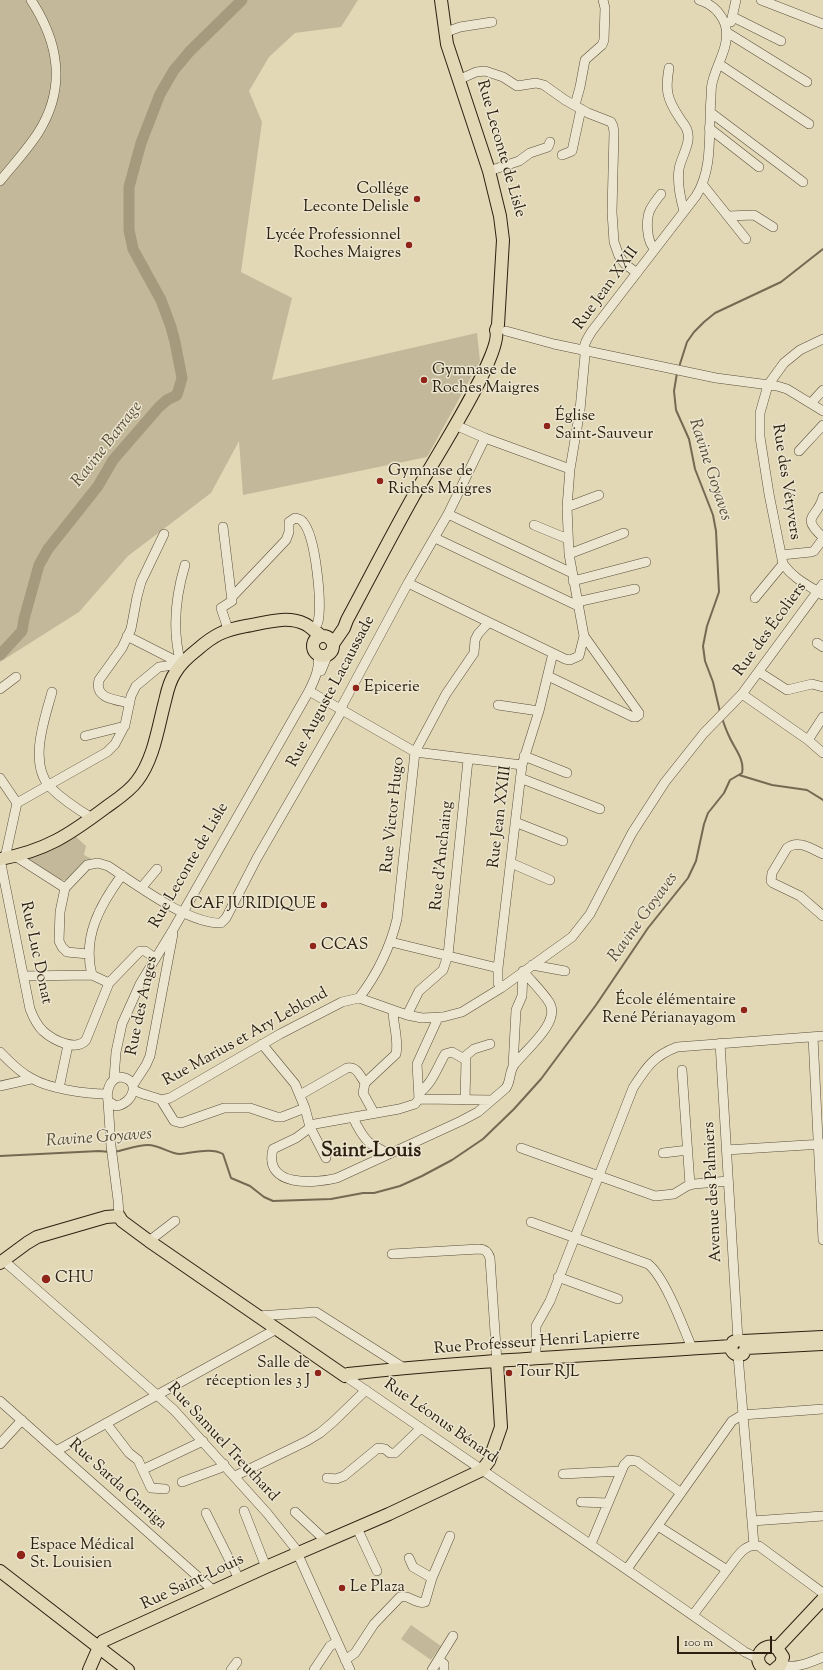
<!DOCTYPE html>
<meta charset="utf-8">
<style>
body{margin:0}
#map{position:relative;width:823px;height:1670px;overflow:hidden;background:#e2d8b6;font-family:"Sorts Mill Goudy",serif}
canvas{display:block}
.scale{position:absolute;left:677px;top:1636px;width:95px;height:18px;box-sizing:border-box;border:2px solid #2e2010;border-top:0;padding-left:5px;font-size:12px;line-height:14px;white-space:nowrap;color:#2e2010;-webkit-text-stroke:3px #ece6d0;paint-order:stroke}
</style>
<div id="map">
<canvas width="823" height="1670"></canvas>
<div class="scale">100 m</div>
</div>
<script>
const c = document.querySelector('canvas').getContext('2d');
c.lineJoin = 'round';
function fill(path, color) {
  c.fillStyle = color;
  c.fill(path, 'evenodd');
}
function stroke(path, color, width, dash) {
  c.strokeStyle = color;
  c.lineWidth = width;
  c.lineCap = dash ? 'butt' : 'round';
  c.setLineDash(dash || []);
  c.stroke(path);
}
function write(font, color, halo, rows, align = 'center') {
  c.font = font + ' "Sorts Mill Goudy",serif';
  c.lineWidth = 3;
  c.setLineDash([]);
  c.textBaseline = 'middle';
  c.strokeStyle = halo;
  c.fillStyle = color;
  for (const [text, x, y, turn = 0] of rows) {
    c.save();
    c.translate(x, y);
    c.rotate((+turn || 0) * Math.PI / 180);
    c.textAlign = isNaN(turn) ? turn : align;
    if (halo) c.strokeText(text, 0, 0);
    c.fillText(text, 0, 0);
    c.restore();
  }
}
const green = new Path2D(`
 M0,0h358l-17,27 -46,6 -26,24 -20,34 13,31 -21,150 51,26 -20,82 205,-47 3,28 -53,96 -184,38 -4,-54 -28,52 -83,63 -49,56 -79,50z
 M74,835l12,11 -2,9 8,4 -22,21h-11l-36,-22z
 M411,1625l30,21 -10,14 -30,-21z`);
const stream = new Path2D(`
 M679,367l8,-25 7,-10 10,-10 11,-9 66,-31 42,-33
 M677,373l-3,18 2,19 13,29 6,30 18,46 3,16 3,61 -12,34 -4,20 2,15 8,21 7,30
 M739,775l33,10 35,5 16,10
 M114,1152c11,-2 23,-7 34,-7 12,0 22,9 32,9 13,-1 31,-7 43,0l8,24 19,8 14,11 9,4 58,-2 32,-6h11l26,-7 22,-10 30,-16 31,-21 31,-30 27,-30 55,-74 52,-77 40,-50 8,-17 8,-37 4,-11 16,-20 6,-13 12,-7c3,-14 -8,-25 -13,-37 -3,-6 -5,-12 -7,-18
 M0,1156l99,-5 11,1`);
const river = new Path2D(`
 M0,655l22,-24 2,-12 15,-54 9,-16 50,-63 15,-26 46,-53 8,-7 10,-5 5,-17 -7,-36 -4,-15 -10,-27 -28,-51 -4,-19v-43l12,-44 19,-49 14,-24 16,-19 52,-51`);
const minor = new Path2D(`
 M761,0l62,24
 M733,17l48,24
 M731,22l5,-22
 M449,31l11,-4 32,-5
 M728,33l79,49
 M719,64l90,60
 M669,68c-4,22 -2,31 10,49 2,4 7,9 8,13 5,12 -6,27 -8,39 -2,14 1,28 5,42
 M458,80l18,-8 9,-1 18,6 14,9 19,-3 8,2 21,15 23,13 23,9 2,4 1,6 -2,80 2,30 5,14 6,8 12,9
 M575,105l5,-18 5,-27 17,-15 2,-5 1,-32 -2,-8
 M710,112l93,70
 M709,128l50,39
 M562,155l10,-4 9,-42
 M489,171l30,-10 11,-8 18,-6 2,-5
 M0,181c13,-16 27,-31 38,-48 29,-46 21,-90 -7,-133
 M703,185l43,54
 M728,216l26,-1 19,12
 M655,249c-9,-7 -9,-30 -5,-39 3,-6 7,-11 11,-16
 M506,331l48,13 162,34 61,8 10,3 36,22
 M811,403l12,-13
 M455,425l30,13 85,31
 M799,451l24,-26
 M823,497c-5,21 -24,19 0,40
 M567,507l32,-12
 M448,514l124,59
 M534,525l34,14
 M223,527l9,74 -11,7 7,21
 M435,538l143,68
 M569,554l55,-21
 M781,555l30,-3 3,-1 9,-12
 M573,581l73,-19
 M408,583l157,76 5,1 9,-4 5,-20
 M823,595c-15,-10 -29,-16 -40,-31l-14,-70 -9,-57v-24l8,-28 16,-22 16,-13 23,-11
 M232,597l54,-57 3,-8v-10l6,-4c4,1 6,1 8,4 13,15 19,81 15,100 -1,3 -3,5 -5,8
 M755,598l28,-34
 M577,602l58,-13
 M127,636l53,27
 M817,643l6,4
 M181,664c-9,-33 -6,-66 4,-99
 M321,671l7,-17
 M759,672l28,18 25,-6 11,3
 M548,676l85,41h3l3,-2v-2l-55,-77 -15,-82 -2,-47 3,-38 10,-59 5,-55c-3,-9 2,-16 7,-24l104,-135c18,-28 12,-66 15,-98 0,-6 0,-13 2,-18 5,-19 18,-36 12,-56 -5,-13 -13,-20 -26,-24
 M0,689l16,-12
 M309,691l106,61 107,13
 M52,692c-7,26 -24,71 -2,95 12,12 27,22 42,31
 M742,694l66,46 15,13
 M130,703c-14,-3 -36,-4 -31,-23l23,-32 9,-19 6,-32 4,-15 23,-48
 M498,705l41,6
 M85,736l40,-10
 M808,740l15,-23
 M524,756l43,17
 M0,778l17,25 -12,55
 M520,778l80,31
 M17,803l90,-51 8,-8 10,-19 6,-29 5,-10 23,-19 22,-3
 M515,822l48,19
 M823,854c-11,-5 -25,-15 -36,-6l-15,25 -1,8 2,2 27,13 23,20
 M15,856l50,32
 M0,859l30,150c3,8 7,16 13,22 10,9 33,21 43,9l23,-57 31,-32h5l10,7
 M511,863l39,17
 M142,887l15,-18
 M391,942l107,26
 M88,954l-21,-2 -5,-5 -3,-6 1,-29 5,-24 22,-23 11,-2 10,3c28,18 80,58 113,57l5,-5 31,-60 83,-144 3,-10 65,-121 40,-69 37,-76
 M532,965l33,6
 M92,975c-10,-38 8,-70 30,-100
 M23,976l69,-1 17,8
 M501,988l-3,-5v-15l24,-203 17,-54 14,-58
 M359,998c19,-25 31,-50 38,-79l18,-167 31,-58 28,-41 1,-13 3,-6 10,-11
 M407,1015l12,-24 24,-21 5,-15 20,-195
 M438,1018l-21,46 2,35 -4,5 -16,5 -84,15 -19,14 -23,11c-10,38 41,35 64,29l124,-57 17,-9 28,-24c5,-7 3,-16 8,-23 11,-15 48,-43 35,-63 -7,-11 -18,-21 -26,-31
 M813,1037l10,203
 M720,1043l18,297
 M262,1044l33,40 10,24 5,19 16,31
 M0,1052c9,9 19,20 31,26 18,11 56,16 76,16
 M463,1058l11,-9 16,-5
 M513,1067l3,-57 6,-14 1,-25
 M682,1070l8,115
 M119,1077c23,1 15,27 -3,29l-8,-5c-2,-9 1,-21 11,-24z
 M114,1079l2,-27 6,-28 18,-40 34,-56 135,-237c6,-12 11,-23 9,-37
 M365,1083l31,-29c3,-15 -3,-29 -3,-44
 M133,1085l13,-20 4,-9 23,-122
 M0,1086l31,-7
 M59,1088l9,-43
 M133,1089c9,7 19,6 28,11l9,-2 110,-64 62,-32 17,-4 48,17 15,3 21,-1 19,-5 39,-24 71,-51 18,-23 42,-81 33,-51 39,-49 38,-39 81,-110
 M419,1093c13,-9 18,-25 26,-39l7,-2 14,8 -1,40
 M300,1095l47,-27c10,-2 13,8 18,15l-2,10 11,20
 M419,1099l73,1
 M161,1100l13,21 7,2 43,-15h26l27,9h5l23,-9
 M108,1101l3,45 7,54 1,16
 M353,1117c3,8 11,22 18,27 6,4 11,5 16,10
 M521,1148l134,48 19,-2 13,-8 7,-2 34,-3
 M726,1150l97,-6
 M663,1153l25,-3
 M531,1222l117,42c17,13 35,63 44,84
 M149,1241l26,-20
 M392,1254l87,-5c6,0 9,3 11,9l7,104
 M3,1260l171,150 93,103 28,35 55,122
 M558,1277l60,22
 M258,1316l58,-4 88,56
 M738,1355l16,190
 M536,1359v-33l14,-25 83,-213c13,-20 20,-32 44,-41l146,-11
 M345,1376c134,92 268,183 400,276l12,6
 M0,1401l214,190
 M106,1423l23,30 9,7 13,28 14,1
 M0,1444l22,-24
 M56,1451l217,-120 2,-3
 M144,1469l59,-28
 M563,1474l58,-3
 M235,1476l72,-35 13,-8 13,-11 33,-32
 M327,1478l9,1 8,-3 34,-28 7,1 5,4h5l26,-25
 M182,1482l38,-14 4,-4
 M581,1502l27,1
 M244,1511l22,56
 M295,1512l31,29
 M206,1513l33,66
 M752,1521l71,-5
 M658,1526l69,44c9,-11 17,-28 32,-24l64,47
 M357,1528l20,43
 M591,1544l33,-79 5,-5 8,1 44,32
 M409,1558l4,9 19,11
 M627,1569l105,-148 10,-6 81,-6
 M693,1615l34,-45
 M345,1660l10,-7 19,-29 26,-27c9,-3 16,8 25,5l7,-24 18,-42
 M439,1660l5,4v6
 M781,1664c12,6 30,-2 42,-7
 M231,1670l6,-8
 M314,1670l16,-24 7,-4
 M432,1670l21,-34`);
const major = new Path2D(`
 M313 646a10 10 0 1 1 20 0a10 10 0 1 1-20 0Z
 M333,644l11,-16 3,-8c22,-41 43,-82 66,-123 14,-26 91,-144 83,-167l2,-5 5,-85 -3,-24 -11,-45 -42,-127 -6,-44
 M0,859c45,-8 69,-24 105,-51 11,-8 24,-16 32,-27 17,-22 21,-54 28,-80 2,-9 4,-19 10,-28 5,-9 14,-17 23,-24 16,-14 26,-19 48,-23 18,-3 41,-11 59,-2 6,3 11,9 17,12
 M0,1263l27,-20 10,-6 69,-20 13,-1 3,5 27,20 196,135 3,-2c127,-14 255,-19 383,-28
 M822,1344l-76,4 -3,6c-6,2 -10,0 -12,-5l2,-7 5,-2 5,1 79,-4
 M0,1571l128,99
 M777,1648l46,-49
 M89,1670l10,-23 4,-6 163,-74 123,-53 93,-44 7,-9 12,-34 -4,-65
 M766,1670c-16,-8 -5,-29 11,-22l6,9 -2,7 -7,6`);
const markers = [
 [417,199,4,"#8f2418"],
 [409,245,4,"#8f2418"],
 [424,380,4,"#8f2418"],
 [547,426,4,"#8f2418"],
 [380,481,4,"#8f2418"],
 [356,688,4,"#8f2418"],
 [324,905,4,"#8f2418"],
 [313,946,4,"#8f2418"],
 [744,1010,4,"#8f2418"],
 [46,1279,5,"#8f2418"],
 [318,1373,4,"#8f2418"],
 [509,1373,4,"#8f2418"],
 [21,1555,5,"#8f2418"],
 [342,1588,4,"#8f2418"]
];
const streetNames = [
 ["Rue Leconte de Lisle",500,149,74],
 ["Rue Jean XXII",607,289,-54],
 ["Rue des Vétyvers",785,482,81],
 ["Rue des Écoliers",771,630,-54],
 ["Rue Auguste Lacaussade",332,692,-62],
 ["Rue Victor Hugo",394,815,-84],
 ["Rue Jean XXIII",501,817,-83],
 ["Rue d'Anchaing",443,856,-84],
 ["Rue Leconte de Lisle",190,866,-60],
 ["Rue Luc Donat",35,953,78],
 ["Rue des Anges",143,1006,-78],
 ["Rue Marius et Ary Leblond",246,1038,-29],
 ["Avenue des Palmiers",714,1192,-93],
 ["Rue Professeur Henri Lapierre",537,1343,-4],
 ["Rue Léonus Bénard",440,1422,35],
 ["Rue Samuel Treuthard",222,1443,47],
 ["Rue Sarda Garriga",117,1485,42],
 ["Rue Saint-Louis",193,1583,-25]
];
const poiNames = [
 ["Collége",409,190,"right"],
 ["Leconte Delisle",409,208,"right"],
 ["Lycée Professionnel",401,236,"right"],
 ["Roches Maigres",401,254,"right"],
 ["Gymnase de",432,371],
 ["Roches Maigres",432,389],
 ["Église",555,417],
 ["Saint-Sauveur",555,435],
 ["Gymnase de",388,472],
 ["Riches Maigres",388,490],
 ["Epicerie",364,688],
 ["CAF JURIDIQUE",316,905,"right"],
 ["CCAS",321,946],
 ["École élémentaire",736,1001,"right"],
 ["René Périanayagom",736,1019,"right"],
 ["CHU",55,1279],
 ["Salle de",310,1364,"right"],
 ["réception les 3 J",310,1382,"right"],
 ["Tour RJL",517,1373],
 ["Espace Médical",30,1546],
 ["St. Louisien",30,1564],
 ["Le Plaza",350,1588]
];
const waterNames = [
 ["Ravine Barrage",108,445,-52],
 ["Ravine Goyaves",709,470,72],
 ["Ravine Goyaves",644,918,-54],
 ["Ravine Goyaves",99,1139,-4]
];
const districtNames = [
 ["Saint-Louis",371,1153]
];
fill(green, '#c3b99a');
stroke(stream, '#756952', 2);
stroke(river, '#a5997e', 11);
stroke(minor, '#5b4e3a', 10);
stroke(major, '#2e2010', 14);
stroke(minor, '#ece6d0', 9);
stroke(major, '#e2d8b6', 12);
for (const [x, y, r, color] of markers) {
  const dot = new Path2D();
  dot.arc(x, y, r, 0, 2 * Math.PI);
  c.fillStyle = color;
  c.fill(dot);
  stroke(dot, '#ece6d0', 1.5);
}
write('16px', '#2e2010', '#ece6d0', streetNames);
write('16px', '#2e2010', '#ece6d0', poiNames, 'left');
write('italic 17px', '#584a36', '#ece6d0', waterNames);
write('bold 20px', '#2e2010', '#ece6d0', districtNames);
</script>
